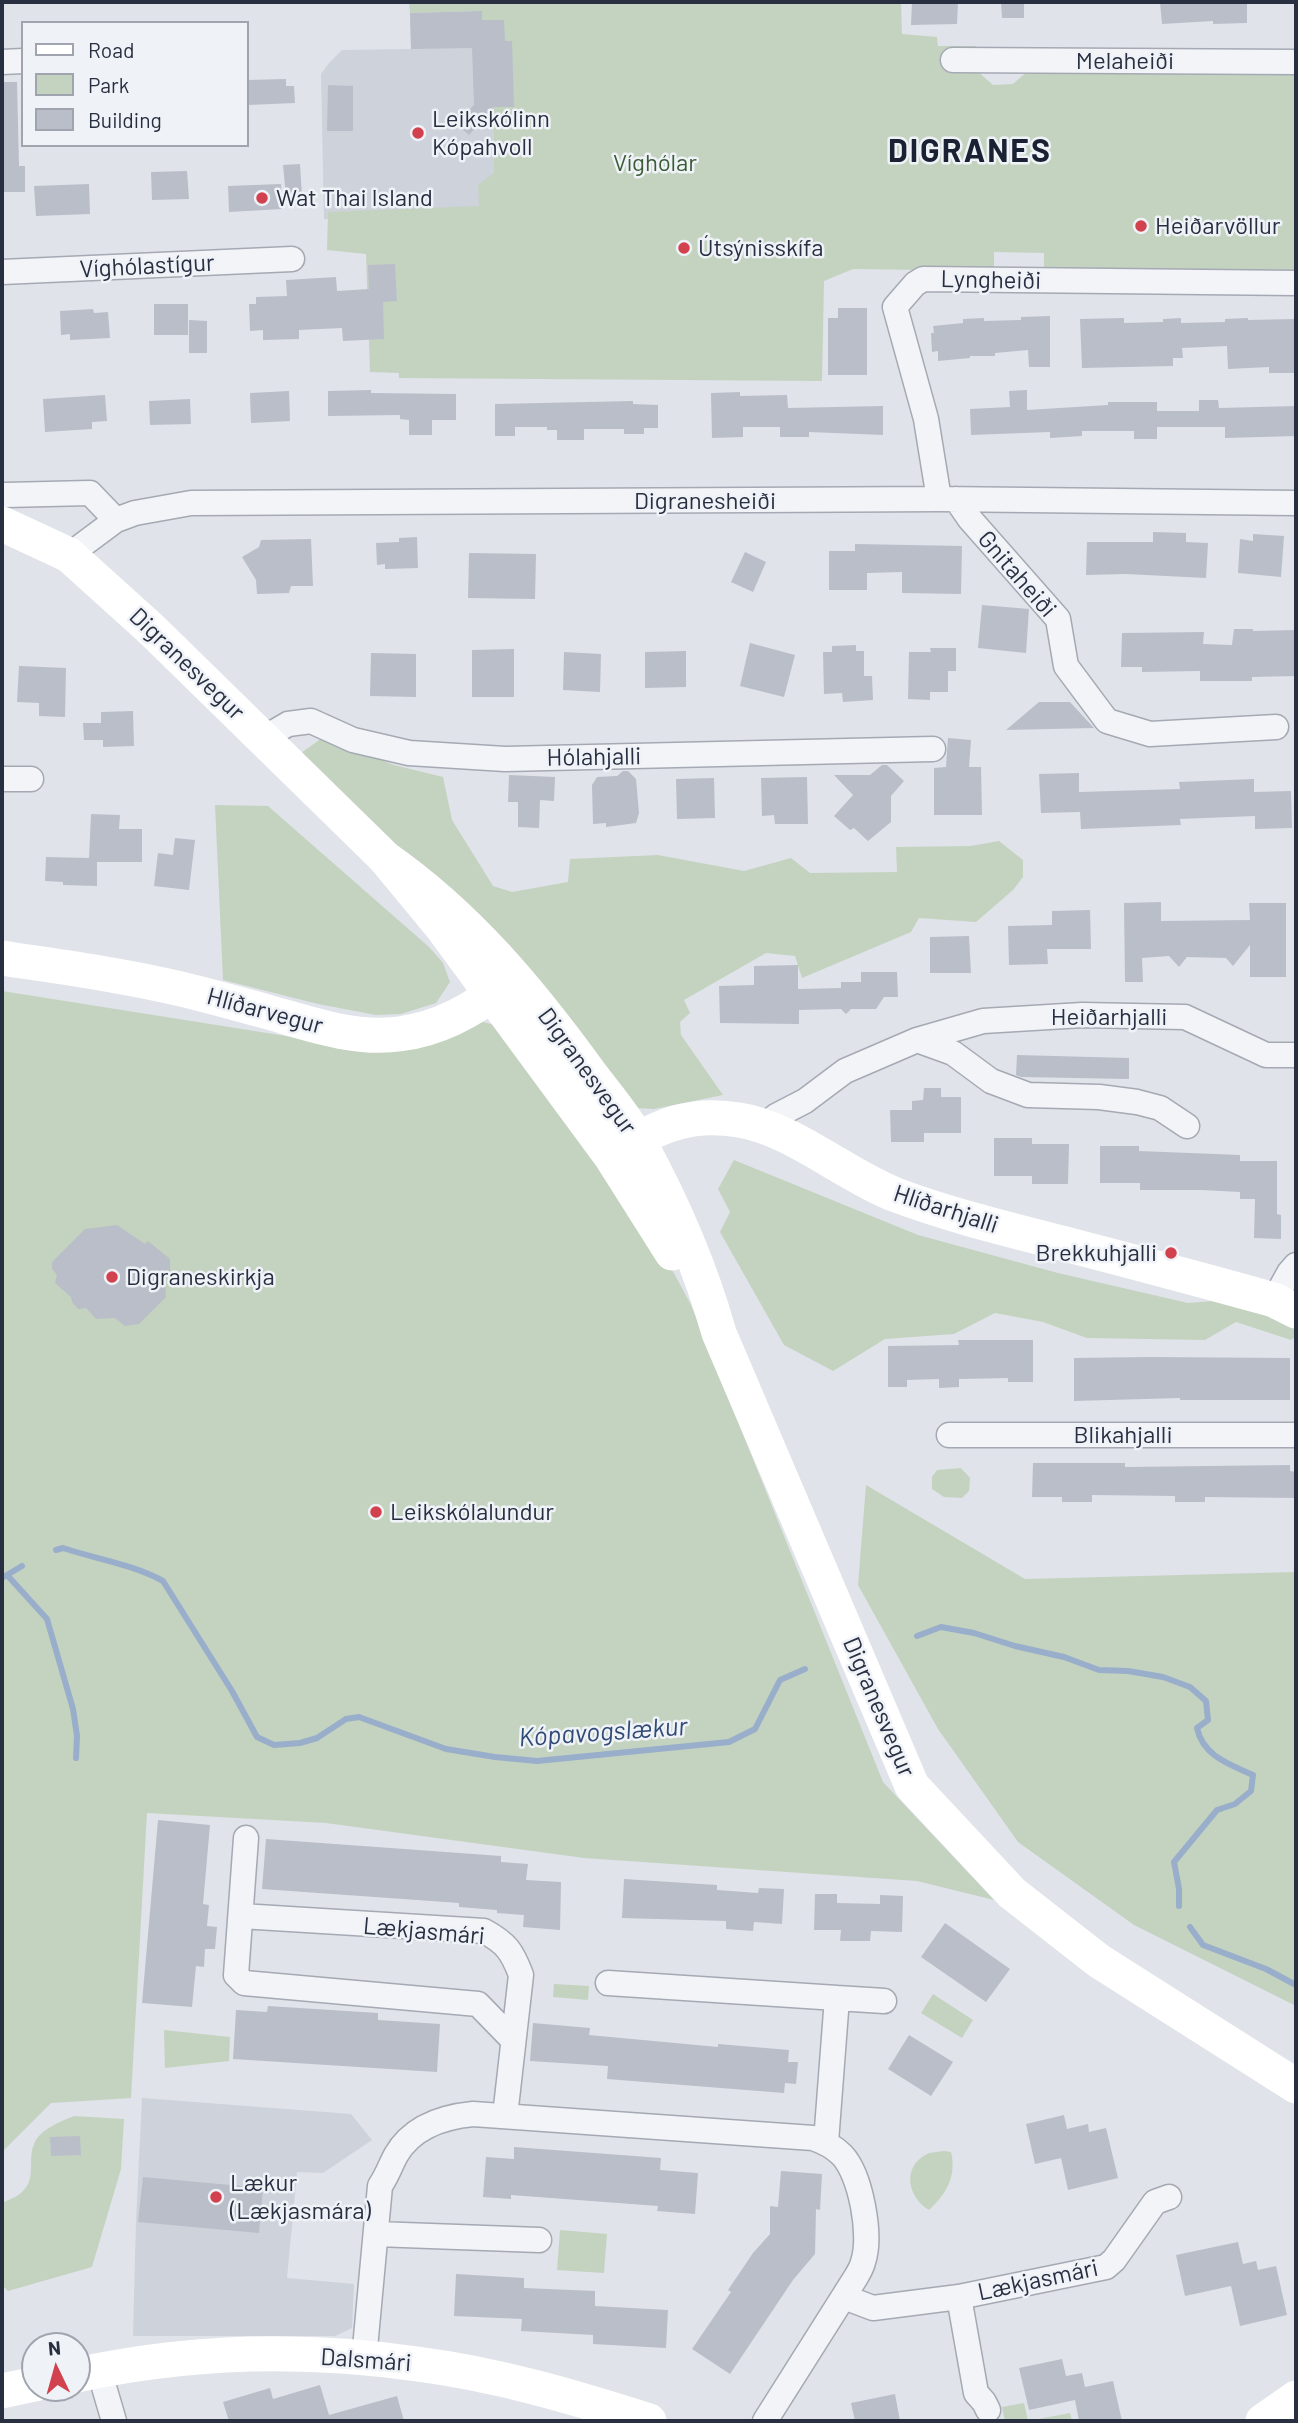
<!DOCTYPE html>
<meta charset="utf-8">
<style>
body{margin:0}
#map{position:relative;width:1298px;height:2423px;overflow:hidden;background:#e0e3e9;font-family:Barlow,sans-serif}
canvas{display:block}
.frame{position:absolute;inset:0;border:4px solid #282f41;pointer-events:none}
.legend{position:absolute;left:21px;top:21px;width:228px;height:126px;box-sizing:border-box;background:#eff2f7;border:2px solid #9fa4ae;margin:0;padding:9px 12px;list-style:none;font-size:21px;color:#282f41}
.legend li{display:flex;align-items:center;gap:14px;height:35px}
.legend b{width:35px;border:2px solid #9fa4ae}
.north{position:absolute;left:21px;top:2332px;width:70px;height:70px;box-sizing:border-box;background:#eff2f7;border:2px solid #9fa4ae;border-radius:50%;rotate:355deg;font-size:19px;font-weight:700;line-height:28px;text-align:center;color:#282f41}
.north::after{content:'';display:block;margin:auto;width:24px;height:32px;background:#d2414e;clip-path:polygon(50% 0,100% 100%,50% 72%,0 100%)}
</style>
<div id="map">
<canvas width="1298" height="2423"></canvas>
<div class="frame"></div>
<ul class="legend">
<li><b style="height:9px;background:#fff"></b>Road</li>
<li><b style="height:19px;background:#c4d3c0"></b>Park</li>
<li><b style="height:19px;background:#babec9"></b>Building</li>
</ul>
<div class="north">N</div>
</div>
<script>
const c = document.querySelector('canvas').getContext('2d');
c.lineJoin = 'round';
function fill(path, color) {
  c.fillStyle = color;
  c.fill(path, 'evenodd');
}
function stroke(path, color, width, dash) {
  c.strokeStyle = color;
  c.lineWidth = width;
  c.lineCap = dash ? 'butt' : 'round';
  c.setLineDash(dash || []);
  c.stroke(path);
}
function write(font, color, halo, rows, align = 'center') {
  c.font = font + ' Barlow,sans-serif';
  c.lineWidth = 5;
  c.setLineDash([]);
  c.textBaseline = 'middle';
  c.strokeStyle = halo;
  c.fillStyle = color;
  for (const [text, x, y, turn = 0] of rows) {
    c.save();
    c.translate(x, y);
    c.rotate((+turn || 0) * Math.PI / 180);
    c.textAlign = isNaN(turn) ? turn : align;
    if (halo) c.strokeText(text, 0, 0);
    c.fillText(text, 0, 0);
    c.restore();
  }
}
const built = new Path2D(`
 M482,11l30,148 -33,47 -109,12 -46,1 -3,-145 8,-11 13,-13 69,-1 -1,-36z
 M142,2098l209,16 21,26 -49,33 -26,-1 -10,106 67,6 -2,44 -17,8h-202l3,-115z`);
const green = new Path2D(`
 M409,2h492l1,32 35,3 1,9h38v24l17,15 20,-1 16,-14 267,-2v210l-252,-7v-18l-50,-1v19l-141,-2 -29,12 -2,100 -423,-3v-5l-29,-1 -4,-118 -39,-4 1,-38 151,-6 -1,-21 16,-12v-153h-12l-1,-9 -71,2z
 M322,738l72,27 49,12 9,43 41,66 19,6 56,-10 2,-23 88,-4 86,16 47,-13 19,15 87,-1 -1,-25 75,-1 28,-5 24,19v17l-10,13 -37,32 -57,-4 -8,14 -109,46 -7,-22 -29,-3 -82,47 6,13 -10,9 1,13 42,60 -69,14 -19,-1 -206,-231 -128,-124z
 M215,805l53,1 161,141 14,16 7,19 -14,21 -35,11 -25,1 -58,-11 -95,-24z
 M2,991l347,55 116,-22 18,-2 12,3 173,237 23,43 192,477 111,118 -77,-19 -333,-23 -258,-35 -179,-10 -16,285 -80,5 -49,49z
 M734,1160l184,75 140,38 130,30 50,-4 58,24v14l-5,3 -55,-18 -31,18 -118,-2 -44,-16 -48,-9 -41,21 -69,5 -52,32 -49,-26 -64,-113 10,-20 -12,-23z
 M961,1468l9,10 -1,13 -7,7 -18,-1 -12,-8v-12l5,-7z
 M866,1485l159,94 271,-7v434l-162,-81 -116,-83 -80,-113 -80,-144z
 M554,1984l35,2 -1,14 -35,-3z
 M933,1994l40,26 -11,18 -41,-25z
 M164,2030l66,7 -1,24 -64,7z
 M74,2116l50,3 -3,50 -29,98 -84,24 -6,-6v-82c6,-3 15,-6 20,-11 15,-13 5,-32 12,-48 6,-15 26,-22 40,-28z
 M944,2151l7,1c6,25 -5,42 -22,58 -21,-12 -28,-43 -2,-56 4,-2 12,-2 17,-3z
 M560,2230l47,4 -3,39 -47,-3z
 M1024,2403l4,18 42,-8 2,8h-67l-3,-14z`);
const stream = new Path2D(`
 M56,1550l7,-2c33,11 69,16 100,33l69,110 25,46 17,8 26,-2 17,-5 29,-19 13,-2 87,32 49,8 42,4 192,-19 26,-13 25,-49 25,-11
 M8,1576l39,43 26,90 4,27 -1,22
 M2,1578l20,-12
 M917,1636l24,-9 33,6 41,13 49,11 35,13 29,1 35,6 27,10 16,14 2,19 -11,8c6,28 32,36 56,47l-2,16 -16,13 -18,6 -43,52 5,27v17
 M1190,1927l13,18 63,24 30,16`);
const building = new Path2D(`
 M912,2h46l-1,22 -46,1z
 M1001,2h23v16h-22z
 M1160,2h87v21l-34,1v-3l-51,3z
 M482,11v9h22l1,21h7l2,66h-20l-25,28 -13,-12 18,-18 -2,-57 -61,1 -1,-36z
 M286,79v7h8l1,17 -47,2 -1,-25z
 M2,82h15l2,84h6v26h-23z
 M328,85l25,1v45h-26z
 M300,164l2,32 -16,1 -3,-32z
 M187,171l2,28 -37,1 -1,-28z
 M89,184l1,30 -54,2 -2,-30z
 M281,184l1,25 -53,3 -1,-26z
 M395,264l2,37 -14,1 1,37 -41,2 -1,-13 -43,2v9l-36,1v-10l-13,1 -1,-27h7v-7l31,-1 -1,-16 50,-3 1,14 32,-2 -1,-24z
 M154,304h34v31h-34z
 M838,308h29v67h-39v-57h10z
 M93,309l1,4 14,-1 2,26 -40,2v-6l-9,1 -1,-24z
 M1050,316v51h-21l-1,-17 -33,3v3h-25v2l-32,3v-10l-6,1 -1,-19h3l-1,-7 30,-3v-4l21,-1v3l37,-1v-3z
 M1124,318v5l39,-1v-3l18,-1v5l44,-1v-3l23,-1v2l48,-1v54h-27v-6l-41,2 -1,-23 -45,2 1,10h-10v8l-91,2 -2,-49z
 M189,320l18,1v32h-18z
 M371,390v3l85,1v26h-24v15h-23v-15l-9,-1v-4l-72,1v-25z
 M1027,390v20l81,-5v-3h49v9h42v-11h19l1,8 77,-2v30l-71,2v-11h-68v12h-23v-8h-52v5l-32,2v-6l-79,3 -1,-26 40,-2 -1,-16z
 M289,391l1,30 -39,2 -1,-30z
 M740,392v4l47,-1 1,13 95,-2v29l-74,-3v5h-29v-10h-37v10l-31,1 -1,-45z
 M105,395l2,26 -15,1v7l-47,3 -2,-33z
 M190,399l1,25 -41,1 -1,-24z
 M633,401v3l25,1v23h-14v6h-20v-5h-40v11h-27v-10h-10v-3h-32v9h-20v-32z
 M1153,532l33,1v9l22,1 -2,35 -80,-4 -40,1 1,-33h66z
 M1253,534l31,2 -3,41 -43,-4 2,-34 13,2z
 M417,537l1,31 -33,1v-5l-8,1 -1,-22 23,-1v-4z
 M311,539l2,47h-22l-2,7 -32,1 -1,-14 -14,-23 17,-10 2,-7z
 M855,544l107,2 -1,48 -59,-1v-21l-35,1v17h-38v-39h26z
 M745,552l21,10 -13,30 -22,-10z
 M469,553l67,1 -1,45 -67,-1z
 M982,605l47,4 -3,44 -48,-5z
 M1234,629h19v2l43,-1v46l-44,1v4h-52v-10l-58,1v-5h-21l1,-34 82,-1 -1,12 29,1z
 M750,643l45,12 -11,42 -44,-11z
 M856,645v6h8v25h8l1,24 -30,2 -1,-9 -18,1 -1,-42h9v-6z
 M930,648h26v23h-8v21h-18v8l-22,-1 1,-47h22z
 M514,649v48h-42v-47z
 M686,651v36l-41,1v-36z
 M564,652l37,2 -1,38 -37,-2z
 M371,653l45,1v43l-46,-1z
 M19,666l47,2 -1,49 -26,-1v-13l-22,-1z
 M1039,702h31l24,26 -88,2z
 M133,711l1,35 -31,1v-7h-19l-1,-17h18v-11z
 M948,738l23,2 -2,27h12l1,48h-48v-47l12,-1z
 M882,765h5l17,16 -13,15v26l-23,19 -14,-13 -4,2 -16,-14 19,-21 -19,-20h36z
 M623,771h5l8,8 3,34 -3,10 -30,4v-4l-13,1 -1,-39 5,-8 20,-1z
 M1079,773v19l101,-3 -1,-7 75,-3v13l37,-1 1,37 -37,1v-13l-75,3 1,6 -100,4 -1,-17 -39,1 -2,-39z
 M509,775l46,2 -1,24 -14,-1 -1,28 -21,-1v-25h-10z
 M807,777l1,47h-33l-1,-9 -12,1 -1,-38z
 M714,778l1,40 -38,1 -1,-40z
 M91,814l29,1 -1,14h23v33h-45v24l-34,-1v-3l-18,-1 1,-24 43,1z
 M175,838l20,2 -6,50 -35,-4 4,-33 15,2z
 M1161,902v19l89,-1 -1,-17h37v74h-36v-32l-17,21 -7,-8 -39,-1 -8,10 -10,-11 -27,2 1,24h-18l-1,-79z
 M1090,910l1,39h-44l1,15 -39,1 -1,-39 44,-1v-14z
 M969,936l2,37h-41v-36z
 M798,965v24l43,-1v-6h20v-10h36l1,25h-14l-8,12h-25l-5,5 -5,-5 -42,1v14l-79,-1 -1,-37 35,-1v-19z
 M1017,1055l112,3v21l-108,-2 -5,-2z
 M924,1088h17v9h20v36h-37v9h-33l-1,-32h22v-9l11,-1z
 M994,1138h38v6h37l-1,40h-36v-8h-38z
 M1100,1146h39v5l101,4v6h37v53l4,1v24l-27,-1 1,-39h-15v-7l-39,-2h-61v-7h-40z
 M117,1225l28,19 3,-3 22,18v16l-5,4 1,18 -27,27 -14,2 -10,-8 -19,1 -10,-11 -8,1 -6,-7 -1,-5 -16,-14 2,-8 -5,-6v-7l33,-33z
 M958,1340h75v42h-25v-4l-49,1v8l-20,1v-9l-32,1v7h-19v-41l71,-1z
 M1149,1357l141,1v42h-110v-2l-106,3v-43z
 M1033,1463h92v4l165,-2v6l6,1v26l-91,-1v5h-30v-6l-83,-1v7h-30v-5h-30z
 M158,1820l52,5 -7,79 6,1 -2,21 10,1 -2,22h-10l-1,18 -8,-1 -4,41 -50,-4z
 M266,1839l235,17v6l27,2 -2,16 35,2 -1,48 -37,-3 1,-12 -27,-2v-3l-38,-3v-4l-197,-14z
 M624,1879l93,6v5l41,3 1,-5 25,1 -2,35 -28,-2 -1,9 -27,-2v-8l-104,-3z
 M815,1894h22v9l43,1v-9l23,1 -1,36 -31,-1 -1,10h-30l1,-11h-27z
 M945,1923l65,46 -24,33 -65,-45z
 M268,2006l110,7v7l62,4 -3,48 -204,-13 3,-49 31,2z
 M533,2023l57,5 -1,7 129,12v-3l71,6 -1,12h10l-2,22 -11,-1 -1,10 -177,-14 1,-13 -78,-5z
 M909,2035l44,27 -22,34 -43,-27z
 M1064,2115l3,14 21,-5 1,8 17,-4 12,50 -50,12 -7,-32 -26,6 -9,-40z
 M80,2136l1,19 -30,1 -1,-19z
 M514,2147l147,11 -1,12 38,3 -3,41 -38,-3 1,-5 -147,-11v4l-28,-2 3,-40 28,2z
 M781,2171l41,3 -2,36 -4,-1 -1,45 -22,26 -63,94 -38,-25 39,-57 -3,-2 25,-37 17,-19v-28l8,1z
 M143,2177l120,11 -4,45 -121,-11z
 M1238,2242l5,22 13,-3 2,9 18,-4 11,49 -47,11 -9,-40 -46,10 -9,-41z
 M456,2274l68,4v10l71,3v15l73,4 -2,38 -73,-4v-9l-72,-4 1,-12 -68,-3z
 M1062,2359l4,17 16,-3 3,14 28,-6 9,40h-43l-4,-21 -46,10 -10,-42z
 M320,2385l9,30 68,-19 7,25h-175l-6,-19 47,-14 3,11z
 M895,2394l5,27h-45l-4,-18z`);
const street = new Path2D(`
 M953,60l343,2
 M2,62l21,-1
 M2,272l290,-13
 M5,495l85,-2 26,27
 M939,499l-13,-80 -31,-112 20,-23 8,-5 373,4
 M956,499l13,19 89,101 8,47 41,55 43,13 126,-7
 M69,555l47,-35 19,-7 56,-10 748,-4 357,4
 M264,738l24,-14 23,-3 42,19 56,13 96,6 428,-10
 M2,779h29
 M917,1040l36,13 38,28 37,14 71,2 38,5 23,6 27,18
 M764,1126l12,-10 29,-15 40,-30 72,-31 66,-19 99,-6 103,2 81,38h30
 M1274,1300l15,-27 7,-8
 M949,1435h347
 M246,1838l-10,137 8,8 234,21 35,36
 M241,1916l243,15c22,12 28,20 37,44l-16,141
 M608,1983l229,15 -11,144
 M837,1998l47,3
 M376,2234l163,6
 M844,2297l29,11 86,-11 147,-30 8,-7 41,-58 14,-5
 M959,2297l17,96 8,9 4,8
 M364,2359l16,-173c8,-12 10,-20 16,-31 16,-28 46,-38 77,-41l340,24c12,4 20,8 29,17 19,20 30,81 21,107 -1,5 -4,10 -7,15l-91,144
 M99,2370l15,51`);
const secondary = new Path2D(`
 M2,524l67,31 83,75 233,228 57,69 168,228 62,98
 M385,858c83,58 145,133 204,214 17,23 37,45 50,70 33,60 61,124 80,191l193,453 100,107 87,68 197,125
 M2,958c59,9 120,17 179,31 29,7 58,15 87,23 42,12 87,28 131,22 41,-5 78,-26 109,-52
 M619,1150c41,-25 72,-38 120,-30 53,8 107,56 157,75 56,21 115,35 173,50 69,18 137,36 205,55l22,11
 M77,2375c111,-24 228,-27 340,-11 79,10 157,33 232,57
 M2,2391l33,-7
 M1263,2421l33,-23`);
const markers = [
 [418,133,7,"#d2414e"],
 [262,198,7,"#d2414e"],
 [1141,226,7,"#d2414e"],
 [684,248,7,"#d2414e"],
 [1171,1253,7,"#d2414e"],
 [112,1277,7,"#d2414e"],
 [376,1512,7,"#d2414e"],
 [216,2197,7,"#d2414e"]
];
const streetNames = [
 ["Melaheiði",1125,61],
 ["Víghólastígur",147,266,-3],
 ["Lyngheiði",991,280,1],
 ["Digranesheiði",705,501],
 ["Gnitaheiði",1017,574,49],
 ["Digranesvegur",187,664,44],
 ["Hólahjalli",594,757,-1],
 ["Hlíðarvegur",265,1011,15],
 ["Heiðarhjalli",1109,1017],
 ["Digranesvegur",587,1071,54],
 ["Hlíðarhjalli",946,1209,18],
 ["Blikahjalli",1123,1435],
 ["Digranesvegur",879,1707,67],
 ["Lækjasmári",424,1931,5],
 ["Lækjasmári",1038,2280,-12],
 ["Dalsmári",366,2360,4]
];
const poiNames = [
 ["Leikskólinn",432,119],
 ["Kópahvoll",432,147],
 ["Wat Thai Island",276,198],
 ["Heiðarvöllur",1155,226],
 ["Útsýnisskífa",698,248],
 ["Brekkuhjalli",1157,1253,"right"],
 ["Digraneskirkja",126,1277],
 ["Leikskólalundur",390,1512],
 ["Lækur",230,2183],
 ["(Lækjasmára)",230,2211]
];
const parkNames = [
 ["Víghólar",655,163]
];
const waterNames = [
 ["Kópavogslækur",603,1732,-4]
];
const districtNames = [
 ["DIGRANES",970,151]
];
fill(built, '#cdd2db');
fill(green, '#c4d3c0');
stroke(stream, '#99aeca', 6);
fill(building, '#babec9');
stroke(street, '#a5a9b3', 27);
stroke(street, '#f2f4f7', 24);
stroke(secondary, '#fff', 35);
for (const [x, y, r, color] of markers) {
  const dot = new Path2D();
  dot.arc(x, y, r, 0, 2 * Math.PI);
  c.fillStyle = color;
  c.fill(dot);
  stroke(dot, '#eff2f7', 2.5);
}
write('24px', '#282f41', '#eff2f7', streetNames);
write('24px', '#282f41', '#eff2f7', poiNames, 'left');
write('24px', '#3a5d35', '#eff2f7', parkNames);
write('italic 26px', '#314b76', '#eff2f7', waterNames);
c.letterSpacing = '2px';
write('bold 32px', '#1a2132', '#eff2f7', districtNames);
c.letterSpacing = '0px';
</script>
